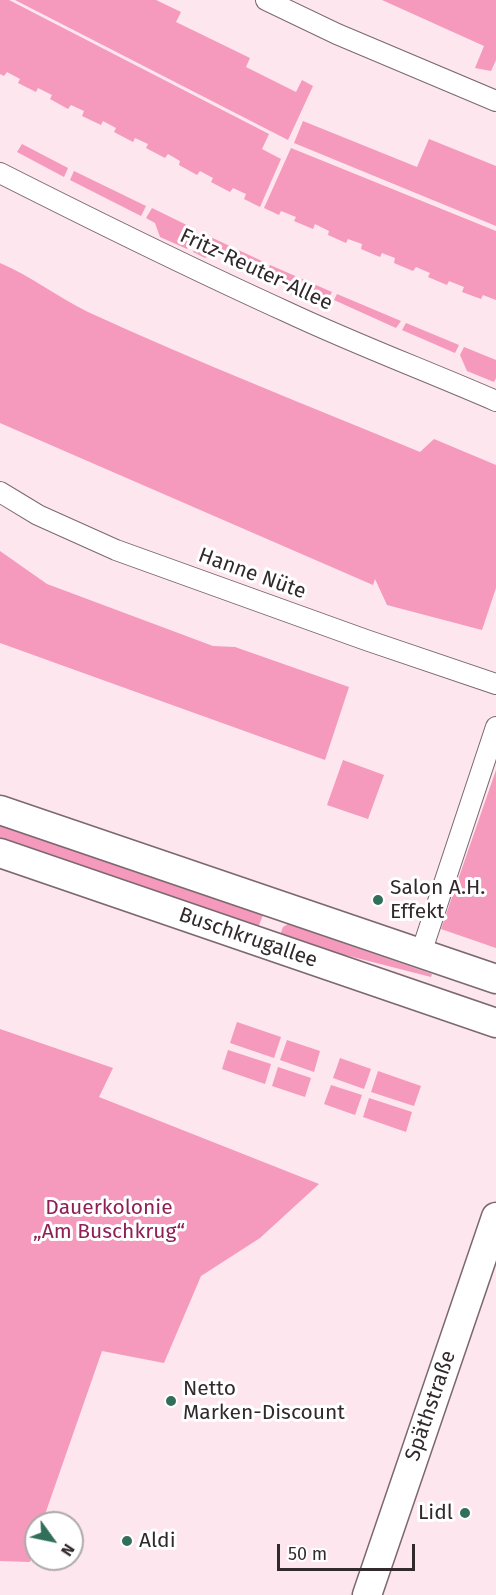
<!DOCTYPE html>
<meta charset="utf-8">
<style>
body{margin:0}
#map{position:relative;width:496px;height:1595px;overflow:hidden;background:#fde6ed;font-family:"Fira Sans",sans-serif}
canvas{display:block}
.north{position:absolute;left:24px;top:1511px;width:60px;height:60px;box-sizing:border-box;background:#fff;border:2px solid #ada9aa;border-radius:50%;rotate:123deg;font-size:16px;font-weight:700;line-height:24px;text-align:center;color:#31292b}
.north::after{content:'';display:block;margin:auto;width:21px;height:27px;background:#326f5b;clip-path:polygon(50% 0,100% 100%,50% 72%,0 100%)}
.scale{position:absolute;left:277px;top:1544px;width:138px;height:27px;box-sizing:border-box;border:3px solid #31292b;border-top:0;padding-left:8px;font-size:18px;line-height:21px;white-space:nowrap;color:#31292b;-webkit-text-stroke:4px #fff;paint-order:stroke}
</style>
<div id="map">
<canvas width="496" height="1595"></canvas>
<div class="north">N</div>
<div class="scale">50 m</div>
</div>
<script>
const c = document.querySelector('canvas').getContext('2d');
c.lineJoin = 'round';
function fill(path, color) {
  c.fillStyle = color;
  c.fill(path, 'evenodd');
}
function stroke(path, color, width, dash) {
  c.strokeStyle = color;
  c.lineWidth = width;
  c.lineCap = dash ? 'butt' : 'round';
  c.setLineDash(dash || []);
  c.stroke(path);
}
function write(font, color, halo, rows, align = 'center') {
  c.font = font + ' "Fira Sans",sans-serif';
  c.lineWidth = 6;
  c.setLineDash([]);
  c.textBaseline = 'middle';
  c.strokeStyle = halo;
  c.fillStyle = color;
  for (const [text, x, y, turn = 0] of rows) {
    c.save();
    c.translate(x, y);
    c.rotate((+turn || 0) * Math.PI / 180);
    c.textAlign = isNaN(turn) ? turn : align;
    if (halo) c.strokeText(text, 0, 0);
    c.fillText(text, 0, 0);
    c.restore();
  }
}
const green = new Path2D(`
 M0,0h9l260,134 -7,15 19,10 -21,48 -16,-8 2,-5 -13,-6 -3,4 -19,-10 2,-4 -13,-7 -3,4 -18,-10 1,-4 -12,-7 -3,4 -19,-10 2,-4 -13,-6 -2,4 -19,-10 2,-4 -13,-7 -2,4 -19,-9 2,-5 -13,-6 -3,4 -18,-10 2,-4 -14,-7 -2,4 -18,-9 2,-4 -13,-7 -3,4 -4,-2z
 M15,0h141l25,12 -5,10 74,36 -4,9 50,25 6,-12 11,6 -25,54z
 M382,0h114v60l-5,11 -16,-3 9,-22z
 M303,121l114,46 12,-28 67,27v60l-202,-83z
 M22,144l46,24 -4,9 -47,-25z
 M291,148l205,83v69l-13,-5 -2,4 -19,-7 2,-5 -15,-6 -2,4 -19,-8 2,-4 -14,-6 -3,4 -19,-8 1,-5 -13,-5 -2,4 -19,-8 1,-5 -14,-5 -2,4 -18,-8 1,-4 -14,-7 -2,5 -19,-8 2,-4 -15,-6 -2,4 -15,-7z
 M74,171l72,35 -5,10 -71,-36z
 M152,208l45,22 -10,19 -27,-12 -5,-14 -9,-5z
 M202,233l62,29 -4,8 -43,-19 -12,7 -12,-6z
 M0,263c31,13 57,34 88,49 109,50 221,94 332,140l14,-13 62,26v123l-14,42 -95,-25 -12,-26 -2,6 -373,-162z
 M270,265l62,27 -4,7 -61,-27z
 M337,294l64,27 -5,7 -62,-28z
 M406,323l53,22 -4,8 -53,-23z
 M464,347l32,13v18l-2,4 -27,-11 -7,-16z
 M0,551l47,33 166,62 22,1 114,40 -24,73 -325,-117z
 M343,760l41,15 -16,44 -41,-14z
 M496,770v178l-55,-19z
 M0,822l263,93 -7,18 -256,-87z
 M288,924l144,50 -1,3 -82,-21 -31,-5 -38,-16 3,-8z
 M237,1022l44,15 -7,21 -44,-15z
 M0,1029l113,39 -14,29 220,87 -59,54 -59,38 -37,87 -62,-12 -60,172h-6v20l-6,19 -30,-1z
 M287,1040l33,11 -6,21 -34,-12z
 M228,1050l43,14 -6,20 -43,-15z
 M340,1058l31,11 -7,20 -31,-11z
 M278,1067l33,11 -6,19 -33,-11z
 M378,1071l43,15 -7,20 -43,-14z
 M331,1085l31,10 -7,20 -31,-11z
 M369,1098l43,14 -6,20 -43,-15z`);
const minor = new Path2D(`
 M266,0l71,34 159,67
 M0,173c95,48 190,95 287,139 68,32 140,59 209,89
 M0,492l38,23 78,35 250,90 130,44
 M421,953l75,-226`);
const secondary = new Path2D(`
 M0,810l496,169
 M0,853l496,170
 M367,1595l129,-378`);
const markers = [
 [378,900,6,"#326f5b"],
 [171,1401,6,"#326f5b"],
 [465,1513,6,"#326f5b"],
 [127,1541,6,"#326f5b"]
];
const streetNames = [
 ["Fritz-Reuter-Allee",256,270,25],
 ["Hanne Nüte",252,574,20],
 ["Buschkrugallee",248,938,19],
 ["Späthstraße",431,1406,-71]
];
const poiNames = [
 ["Salon A.H.",390,888],
 ["Effekt",390,912],
 ["Netto",183,1389],
 ["Marken-Discount",183,1413],
 ["Lidl",453,1513,"right"],
 ["Aldi",139,1541]
];
const parkNames = [
 ["Dauerkolonie",109,1208],
 ["„Am Buschkrug“",109,1232]
];
fill(green, '#f599bd');
stroke(minor, '#7c686f', 22);
stroke(secondary, '#7c686f', 31);
stroke(minor, '#fff', 20);
stroke(secondary, '#fff', 28);
for (const [x, y, r, color] of markers) {
  const dot = new Path2D();
  dot.arc(x, y, r, 0, 2 * Math.PI);
  c.fillStyle = color;
  c.fill(dot);
  stroke(dot, '#fff', 2);
}
write('21px', '#31292b', '#fff', streetNames);
write('21px', '#31292b', '#fff', poiNames, 'left');
write('21px', '#8d2056', '#fff', parkNames);
</script>
